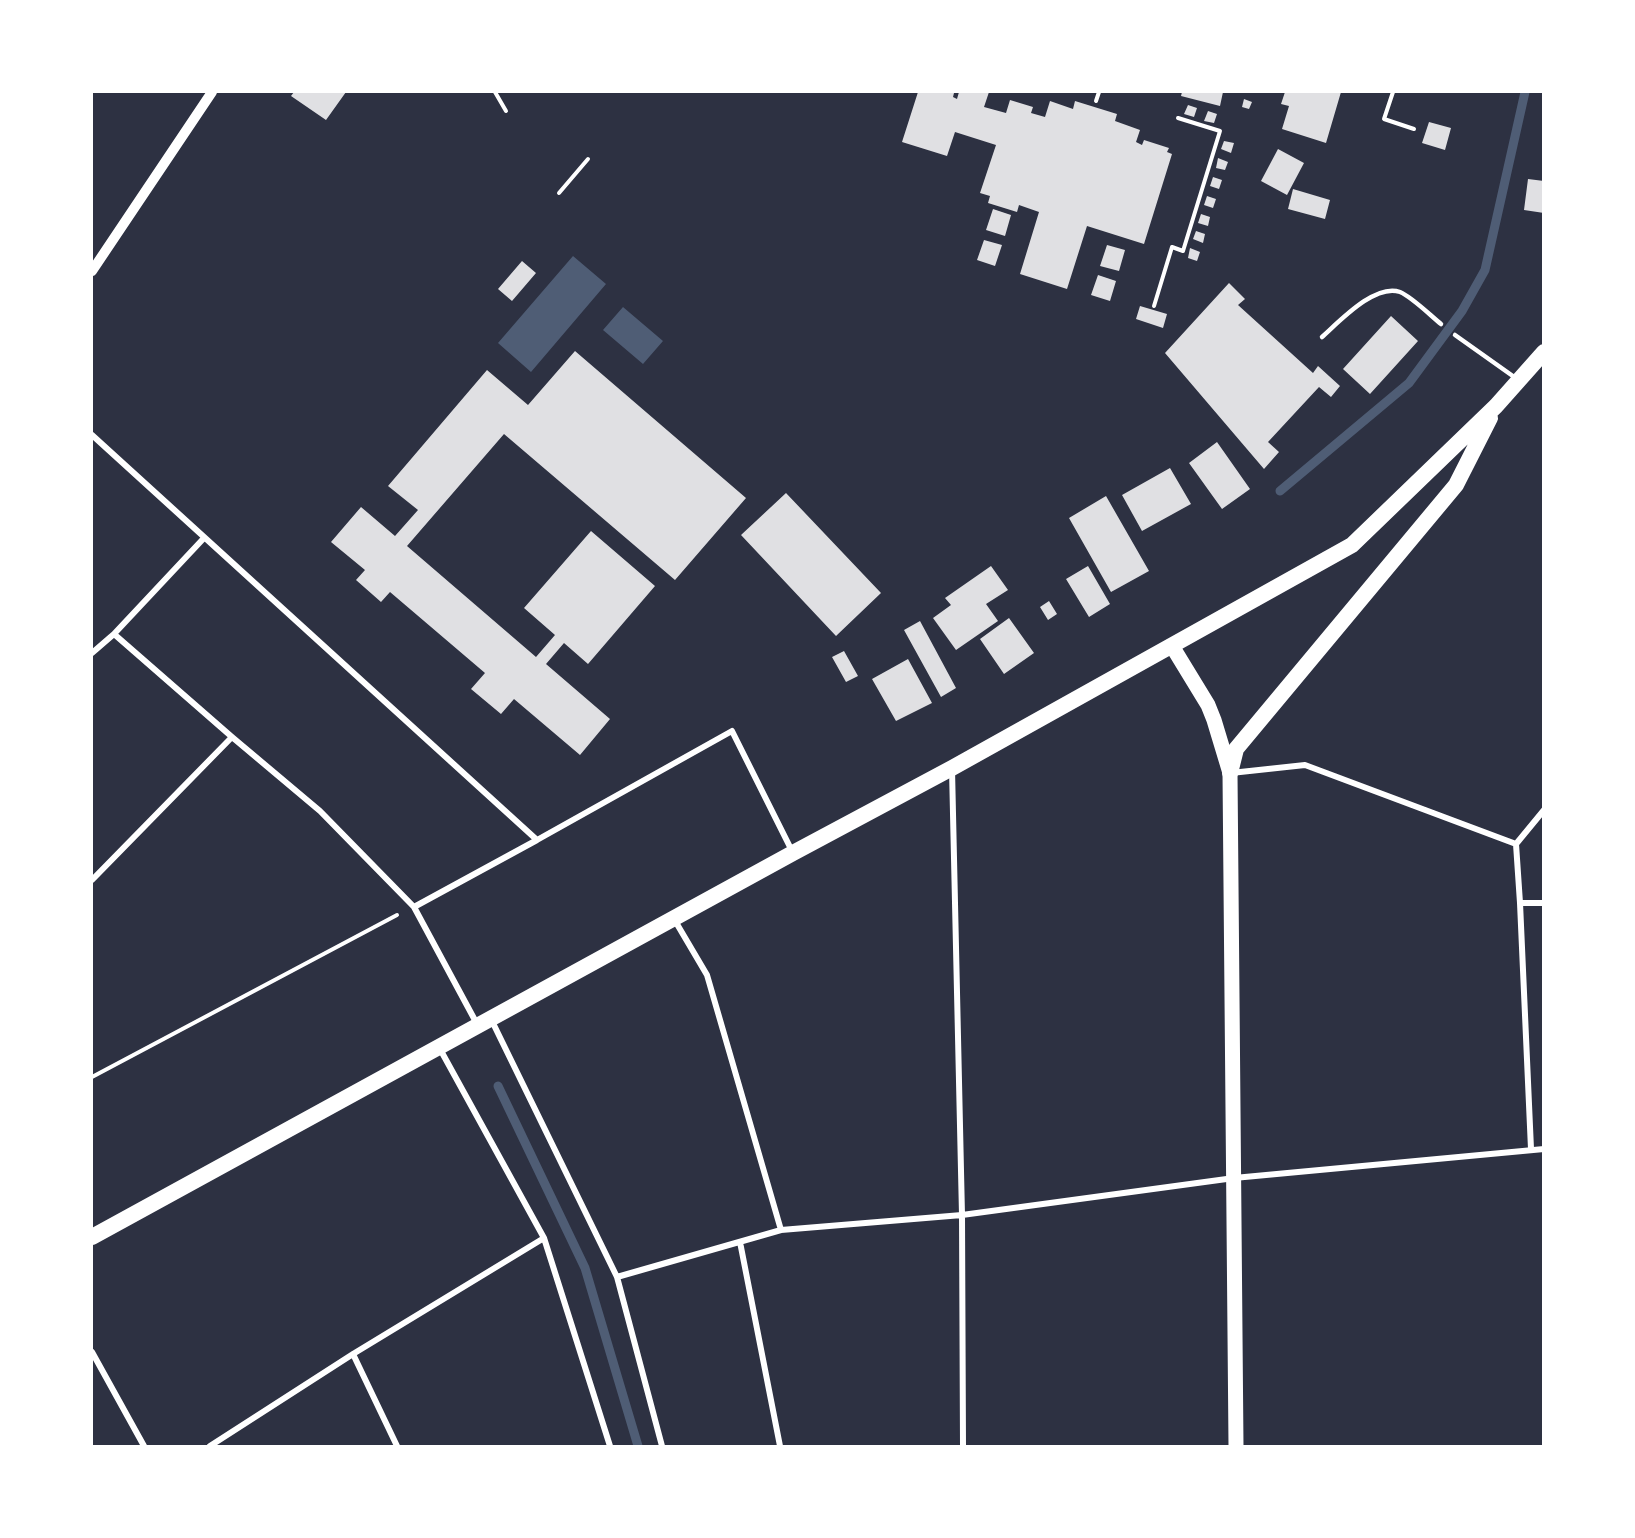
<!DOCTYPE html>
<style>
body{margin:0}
#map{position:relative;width:1635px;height:1538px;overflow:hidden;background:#2d3142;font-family:Literata,serif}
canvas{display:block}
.frame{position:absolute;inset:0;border:93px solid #fff;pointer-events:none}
</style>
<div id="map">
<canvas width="1635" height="1538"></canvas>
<div class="frame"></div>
</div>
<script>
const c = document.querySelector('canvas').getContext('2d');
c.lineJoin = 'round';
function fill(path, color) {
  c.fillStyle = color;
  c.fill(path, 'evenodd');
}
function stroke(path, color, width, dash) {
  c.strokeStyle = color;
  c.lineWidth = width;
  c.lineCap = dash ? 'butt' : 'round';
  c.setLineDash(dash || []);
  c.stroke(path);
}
const water = new Path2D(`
 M573,256l33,28 -75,88 -33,-29z
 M623,307l40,34 -20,23 -40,-34z`);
const stream = new Path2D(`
 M1280,491l129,-108 53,-72 23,-41 40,-178
 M498,1086l87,182 53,178`);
const building = new Path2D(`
 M294,92h52l-20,28 -35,-24z
 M918,92h31l5,1 -1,4 4,2 2,-7h30l-5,15 22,6 4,-13 23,7 -2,6 14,4 5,-16 23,8 2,-8 42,13 -2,7 25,9 -4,12 6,3 2,-5 25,8 -2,4 5,2 -28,90 -57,-18 -20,63 -47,-15 19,-62 -20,-7 -2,7 -29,-9 2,-7 -10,-3 16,-48 -41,-13 -8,24 -45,-14z
 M1182,92h41l-3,14 -39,-10z
 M1285,92h56l-15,51 -44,-14 7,-23 -8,-2z
 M1244,99l8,3 -3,7 -7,-2z
 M1188,105l9,3 -3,9 -10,-3z
 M1208,111l9,3 -3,9 -10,-2z
 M1429,122l22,6 -6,22 -23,-7z
 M1224,141l10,2 -3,10 -10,-4z
 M1278,149l26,14 -17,32 -26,-14z
 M1218,158l10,4 -3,8 -9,-2z
 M1213,177l9,3 -3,9 -9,-3z
 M1528,179l16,2v32l-20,-3z
 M1293,189l37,11 -5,19 -37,-10z
 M1207,196l9,3 -3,9 -9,-3z
 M993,209l18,6 -6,21 -19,-6z
 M1201,214l9,3 -2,9 -10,-3z
 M1196,231l9,3 -2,9 -10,-4z
 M984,240l18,5 -7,21 -18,-6z
 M1107,245l18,5 -6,21 -19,-5z
 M1190,248l10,4 -3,9 -9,-3z
 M522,261l14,12 -24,28 -14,-12z
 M1098,275l18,6 -6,20 -19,-6z
 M1229,283l16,16 -7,6 75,68 5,-7 22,20 -9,11 -12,-10 -51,55 11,10 -15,17 -99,-116z
 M1140,306l27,8 -4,14 -27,-9z
 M1391,316l27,25 -48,53 -27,-25z
 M575,351l171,147 -71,82 -171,-146 -97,112 129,111 19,-22 -31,-27 67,-77 64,55 -67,78 -24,-21 -18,21 64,55 -30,36 -66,-56 -13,15 -30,-25 14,-16 -95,-81 -9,10 -25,-22 9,-10 -34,-28 30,-35 34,29 23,-26 -30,-24 99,-116 41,35z
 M1217,442l33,47 -28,20 -33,-46z
 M1170,468l21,36 -49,27 -20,-36z
 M786,493l95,100 -45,43 -95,-101z
 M1106,496l43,75 -38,21 -42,-74z
 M991,566l17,24 -22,14 12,17 -42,29 -23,-32 18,-13 -6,-7z
 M1088,566l22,38 -21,13 -23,-38z
 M1049,601l8,13 -9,6 -8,-13z
 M1009,618l25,35 -30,21 -24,-35z
 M920,621l36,67 -15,9 -37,-67z
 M844,651l14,25 -12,6 -14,-25z
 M908,659l24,44 -36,18 -24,-42z`);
const path = new Path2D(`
 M495,92l11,19
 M1393,92l-9,27 30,10
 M1096,101l3,-9
 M559,193l29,-34
 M1154,306l18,-59 11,4 37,-120 -42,-13
 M92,1077l305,-162`);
const service = new Path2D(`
 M1455,335l62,44
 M1322,337c17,-15 53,-54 78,-45 12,5 31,24 41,32`);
const minor = new Path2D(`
 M92,435l445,405 -123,67
 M114,634l118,103 88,74 94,96 63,117
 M92,653l22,-19 90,-96
 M952,769l10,446 1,231
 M1231,773l74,-8 211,79
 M537,840l195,-109 61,122
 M92,880l140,-143
 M1520,903h24
 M674,919l33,56 74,255
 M491,1019l126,258 45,169
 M440,1049l104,189 66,208
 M1531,1149l-11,-246 -4,-59 28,-34
 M740,1242l40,204
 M617,1277l164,-47 181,-15 272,-37 310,-29
 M92,1352l52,94
 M353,1354l44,92
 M210,1446l143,-92 191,-116`);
const tertiary = new Path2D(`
 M92,271l120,-179`);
const primary = new Path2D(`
 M1172,646l36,59 6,15 16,53 6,673`);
const trunk = new Path2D(`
 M1230,773l6,-24 220,-264 34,-67
 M92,1237l701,-384 159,-85 400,-223 144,-139 48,-54`);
fill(water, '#4f5d75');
stroke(stream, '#4f5d75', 9);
fill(building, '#e0e0e3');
stroke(path, '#fff', 4);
stroke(service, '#fff', 4.5);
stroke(minor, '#fff', 6);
stroke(tertiary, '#fff', 10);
stroke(primary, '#fff', 15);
stroke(trunk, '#fff', 16);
</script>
